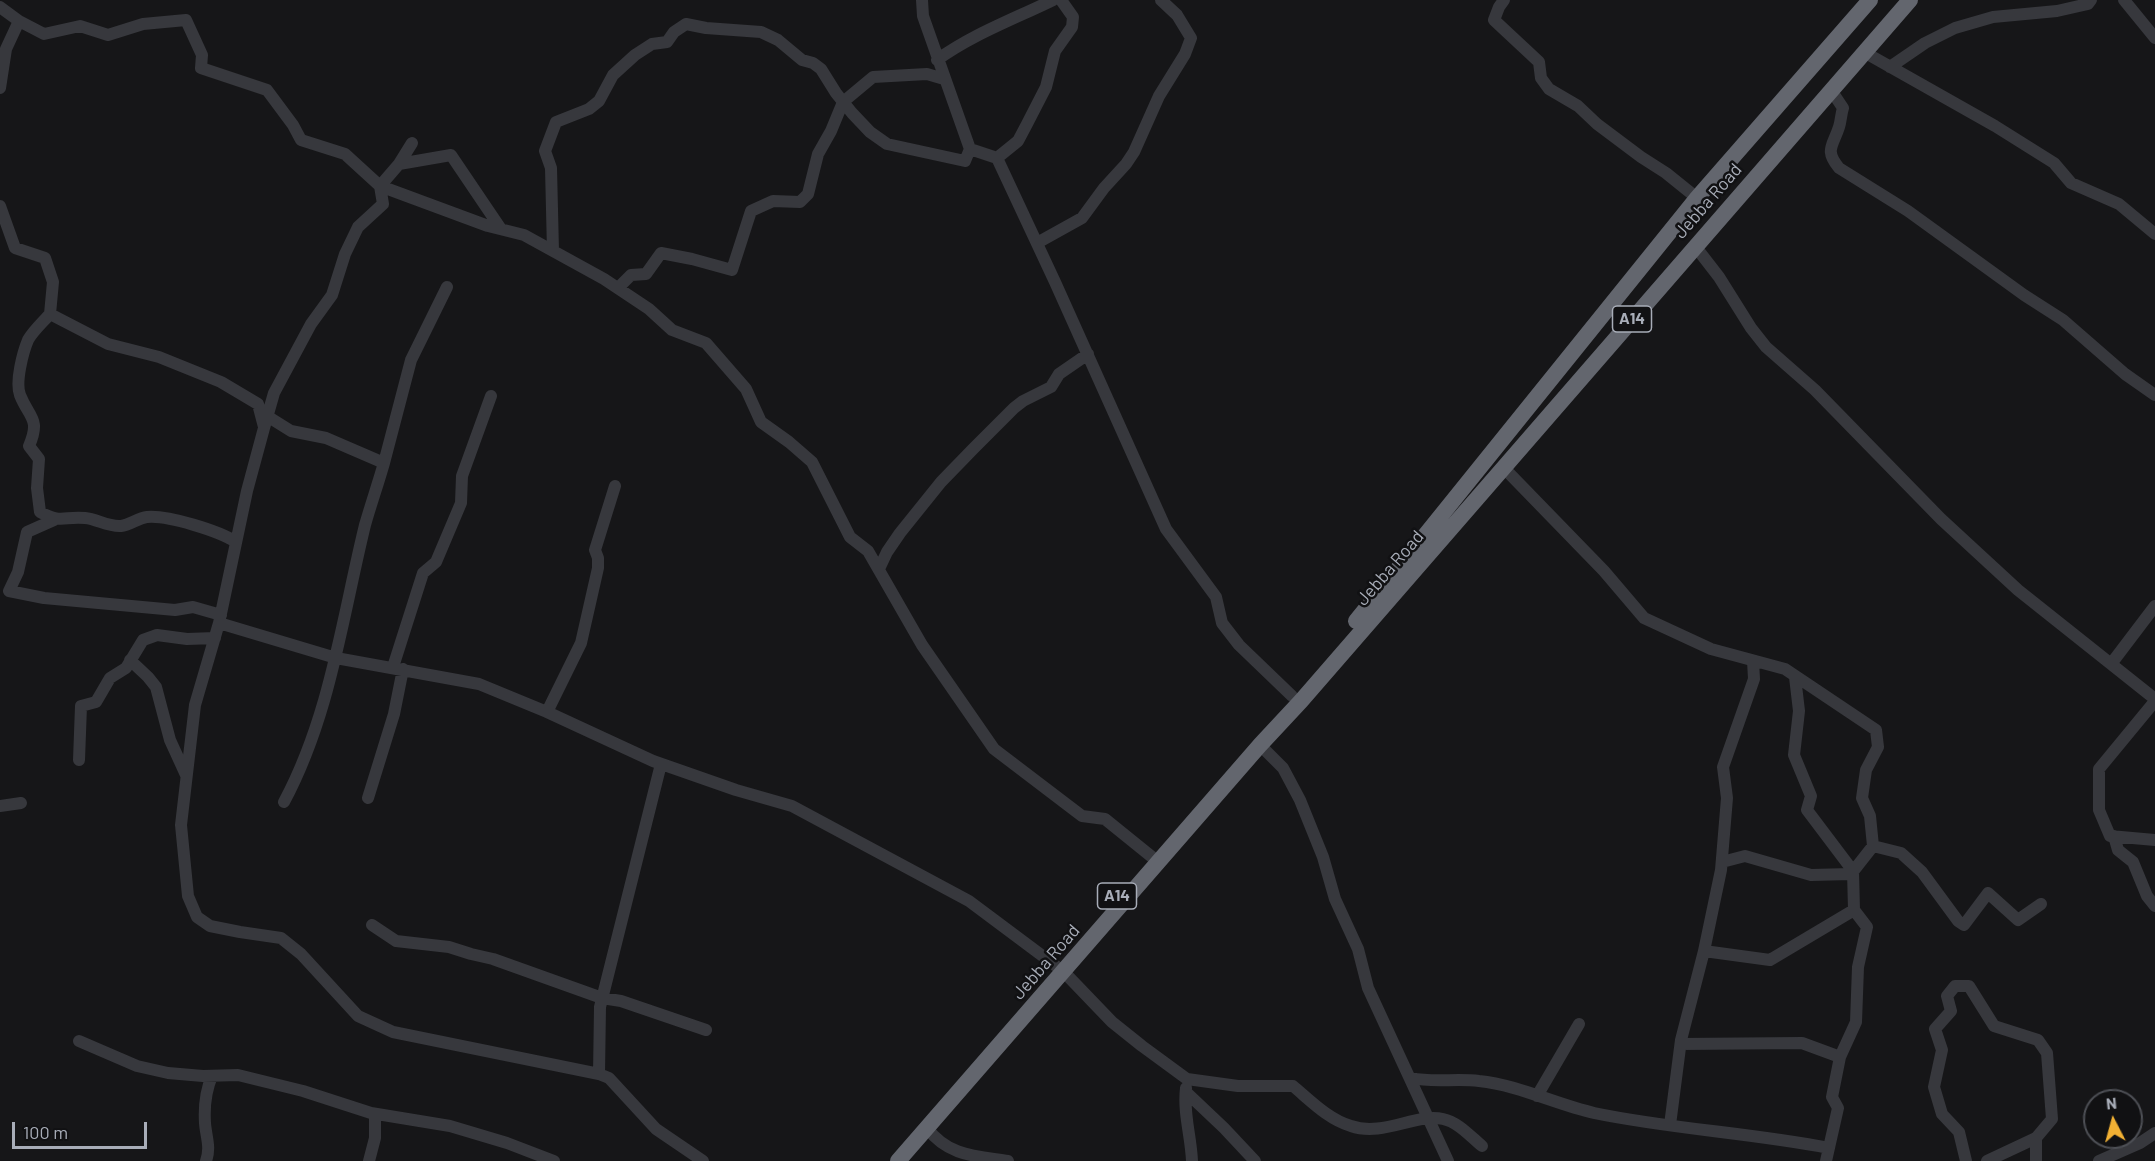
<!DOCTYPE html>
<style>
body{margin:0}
#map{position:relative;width:2155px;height:1161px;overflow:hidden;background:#161618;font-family:Barlow,sans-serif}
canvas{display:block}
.north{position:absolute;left:2083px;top:1089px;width:60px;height:60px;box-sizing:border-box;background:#111113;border:2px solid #4d4f55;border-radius:50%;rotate:354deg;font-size:16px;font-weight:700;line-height:24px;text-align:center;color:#a8adb8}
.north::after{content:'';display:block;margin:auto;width:21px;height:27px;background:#f2b134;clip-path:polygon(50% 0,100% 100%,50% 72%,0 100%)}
.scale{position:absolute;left:12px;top:1122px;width:135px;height:27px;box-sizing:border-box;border:3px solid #a8adb8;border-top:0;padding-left:8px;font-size:18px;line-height:21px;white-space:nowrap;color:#a8adb8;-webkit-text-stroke:4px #111113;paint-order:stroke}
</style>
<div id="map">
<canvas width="2155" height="1161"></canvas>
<div class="north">N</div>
<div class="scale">100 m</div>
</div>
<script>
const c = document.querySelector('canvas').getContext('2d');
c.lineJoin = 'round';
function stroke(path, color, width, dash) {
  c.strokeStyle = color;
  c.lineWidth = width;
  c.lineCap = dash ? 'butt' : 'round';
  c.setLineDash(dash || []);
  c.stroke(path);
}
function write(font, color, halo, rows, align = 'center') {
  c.font = font + ' Barlow,sans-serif';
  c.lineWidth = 5;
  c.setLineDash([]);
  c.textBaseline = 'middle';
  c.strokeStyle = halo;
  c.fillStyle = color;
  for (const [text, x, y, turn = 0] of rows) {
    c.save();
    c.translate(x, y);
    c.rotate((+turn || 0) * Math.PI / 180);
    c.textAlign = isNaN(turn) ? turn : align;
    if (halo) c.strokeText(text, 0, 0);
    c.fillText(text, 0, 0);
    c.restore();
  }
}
const minor = new Path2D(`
 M922,0l1,16 47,133 27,9 58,124 111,247 50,68 6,26 17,22 53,51
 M1504,0l-5,7 -5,13 45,42 2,16 8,11 29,17 19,18 44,33 25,16 31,25
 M2124,0l31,38
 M0,7l19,14 25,13 36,-8 28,9 35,-11 43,-4 16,35 -1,13 66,22 26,35 8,15 44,14 35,32 108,40 36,9 80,44 45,30 23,21 34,13 40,46 15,33 28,20 23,20 38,75 18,14 54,94 72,104 88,67 23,3 47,38
 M1864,52l131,74 59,37 17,20 48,21 36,30
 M937,60c36,-26 77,-41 116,-60
 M1890,67l35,-24 30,-15 38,-11 64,-6 31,-7 3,-4
 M0,88l6,-39 13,-28
 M1831,90l12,18c-2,6 -2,13 -4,19 -6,19 -15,23 0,41l69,43 116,84 39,25 62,54 30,21
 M412,143l-13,21 -19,22 3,18 -25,23 -13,27 -13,41 -21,29 -37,69 -10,35 -17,63 -28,132 -24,82 -14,120 7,71 9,21 13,9 30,6 41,6 20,16 57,62 35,16 206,42 10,4 47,51 47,32
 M997,158l21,-17 9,-17 19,-37 9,-36 17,-24 1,-10 -12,-17
 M399,164l52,-9 50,74
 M0,206l15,42 30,10 8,24 -3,32 58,30 51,13 62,25 37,22 6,23
 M1037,243l45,-25 22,-30 22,-24 8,-12 25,-56 26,-42 6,-16 -14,-23 -16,-15
 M1695,246l24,31 32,51 15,19 49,43 126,129 77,71 137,109
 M553,251l-2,-83 -6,-17 11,-29 33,-13 10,-8 14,-26 22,-20 17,-11 15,-2 7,-10 12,-8 20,4 55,4 17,8 24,20 11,3 8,6 15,24 16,20 18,19 17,12 78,17 5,-12
 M618,288l13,-13 15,-1 15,-21 31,6 40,11 19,-59 22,-10 27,1 8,-8 10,-40 13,-23 12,-29 30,-25 54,-3 17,5
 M50,314c-7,8 -17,17 -22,26 -5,12 -13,42 -8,55 9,23 21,23 9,51l10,13 -2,29 3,24c22,12 23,4 45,6 12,1 23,9 36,8 9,-1 17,-8 26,-9 21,-2 72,14 89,25
 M267,416l24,15 35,7 58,25c-6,21 -13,41 -19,62 -23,94 -35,191 -81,277
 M384,463l27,-103 36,-73
 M1504,468l100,103 40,47 67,31 74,20 91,61 2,17 -12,23 -4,28 8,18 3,30
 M54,520l-27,12 -9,40 -9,19 35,7 131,12 18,-3 28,8
 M879,569l8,-17 13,-19 41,-51 32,-33 41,-41 9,-7 28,-14 8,-13 29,-20
 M219,623l117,35 143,26 68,28 106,49 83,29 56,16 177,95 87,65
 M130,660l18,17 8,10 14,53 16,35
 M2111,664l44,-58
 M393,667l30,-94 13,-11 25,-59 1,-27 29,-80
 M2155,701l-56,68v41l11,26 45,4
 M547,712l34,-69 17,-75v-10l-3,-8 20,-64
 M1260,745l23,23 17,32 23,57 12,42 23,50 10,39 80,173
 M79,760l2,-54 15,-4 14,-24 16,-10 17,-28 14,-5 30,4 28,-1
 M368,798l26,-84 9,-45
 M0,806l21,-3
 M2114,836l4,14 15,12 14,34 8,10
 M1722,862l23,-6 66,19 40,-1 22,-28 28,7 21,19 36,49 6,4 24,-32 30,27 23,-16
 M372,925l24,16 53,6 22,7 22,5 109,39 19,3 85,29
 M1704,951l66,9 84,-50 -1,-39 -46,-61 4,-14 -17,-41 5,-44 -4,-34
 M1063,971l49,51 30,24 45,33 51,7h55c18,15 35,33 58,40 32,11 65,-13 92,-7 15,3 27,17 39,27
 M79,1041l58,25 31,7 35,3 35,-1 65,16 68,22 79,13 57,17 47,18
 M1681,1044l121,-1 38,14
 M599,1074l1,-67 61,-243
 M1411,1078c23,5 45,0 68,3 39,4 76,23 115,32 77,16 157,20 235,35
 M1186,1088c-3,25 5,48 6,73
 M1186,1092l38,36 31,33
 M1537,1096l42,-72
 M1670,1125l11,-85 23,-89 17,-81 6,-72 -4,-31 31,-88 -1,-18
 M927,1128c21,28 48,28 81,33
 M206,1161c5,-14 0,-24 -1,-38 -1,-16 1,-33 7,-47
 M369,1161l6,-23v-24
 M1826,1161l12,-53 -6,-11 8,-40 16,-35 2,-55 9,-40 -13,-17
 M1966,1161l-7,-29 -17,-18 -8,-27 8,-37 -7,-21 16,-18 -4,-15 8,-10h14l25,40 44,14 9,13 5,66 -16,19v23
 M1987,1161l49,-23
 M2099,1161l41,-18 15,-10`);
const highway = new Path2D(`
 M1356,621l341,-423 173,-198
 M898,1161l362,-416 41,-44 609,-701`);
const shields = [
 [1632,319,39],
 [1117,896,39]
];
const shieldNames = [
 ["A14",1632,319],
 ["A14",1117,896]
];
const streetNames = [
 ["Jebba Road",1708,201,-49],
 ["Jebba Road",1390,568,-49],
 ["Jebba Road",1046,962,-49]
];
stroke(minor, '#37383d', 12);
stroke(highway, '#63666e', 16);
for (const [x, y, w] of shields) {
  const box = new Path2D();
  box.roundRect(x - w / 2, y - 13, w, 26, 4.5);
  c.fillStyle = '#111113';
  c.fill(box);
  stroke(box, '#a8adb8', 1.5);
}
write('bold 16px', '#a8adb8', null, shieldNames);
write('18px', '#a8adb8', '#111113', streetNames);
</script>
